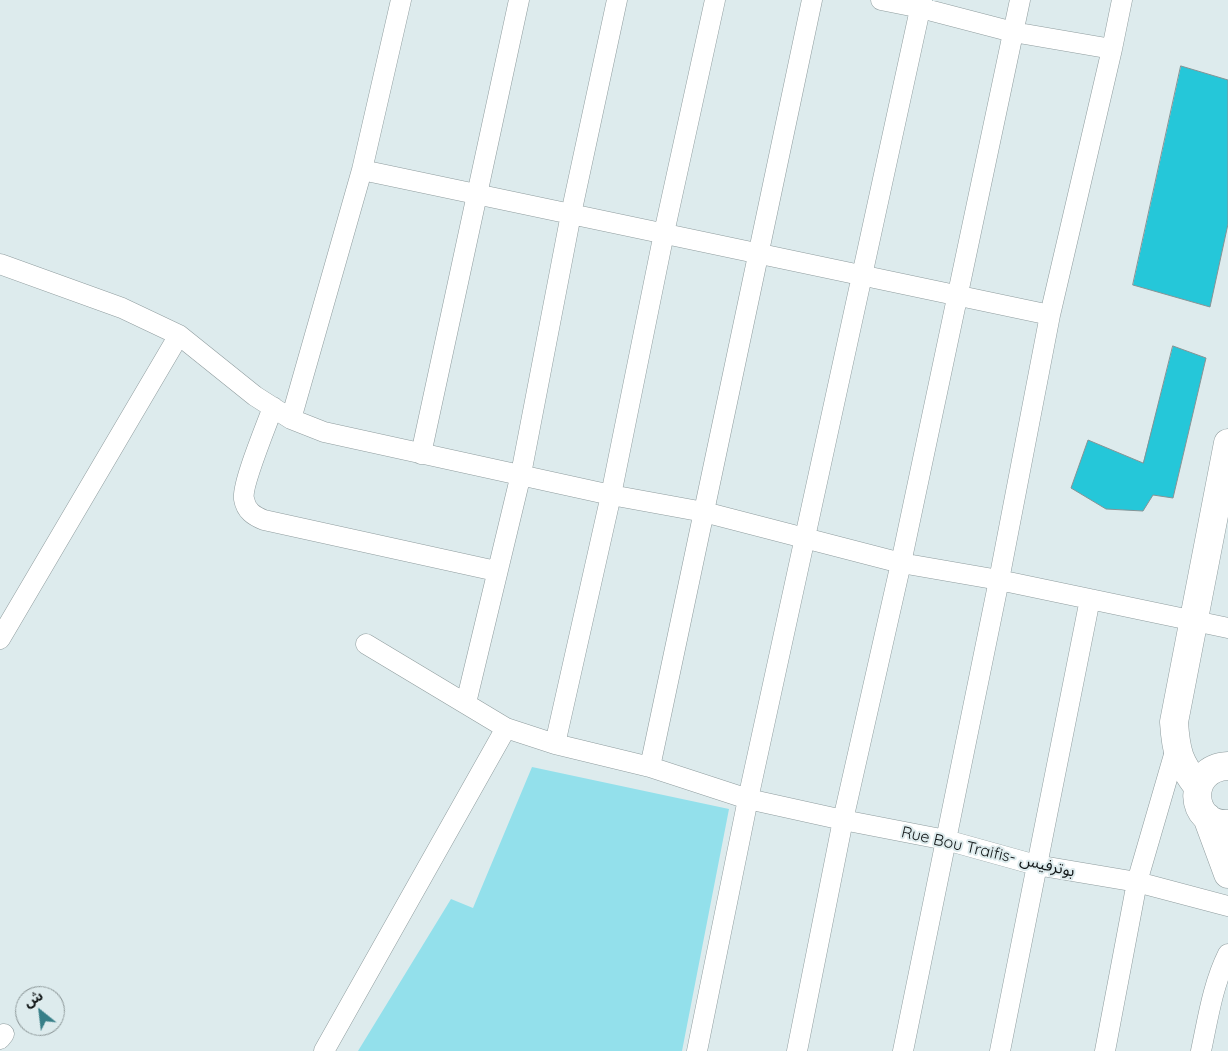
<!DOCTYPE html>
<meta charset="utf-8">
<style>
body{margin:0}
#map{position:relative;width:1228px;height:1051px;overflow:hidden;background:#ddebed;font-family:Quicksand,"Noto Sans Arabic",sans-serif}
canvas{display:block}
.north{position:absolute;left:15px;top:986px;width:50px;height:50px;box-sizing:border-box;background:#ddebed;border:1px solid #8b9697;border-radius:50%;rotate:331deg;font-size:14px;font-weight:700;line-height:20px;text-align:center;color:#111617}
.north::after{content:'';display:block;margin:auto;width:18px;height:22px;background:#377f88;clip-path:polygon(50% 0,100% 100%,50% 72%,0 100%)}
</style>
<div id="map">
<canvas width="1228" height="1051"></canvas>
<div class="north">ش</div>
</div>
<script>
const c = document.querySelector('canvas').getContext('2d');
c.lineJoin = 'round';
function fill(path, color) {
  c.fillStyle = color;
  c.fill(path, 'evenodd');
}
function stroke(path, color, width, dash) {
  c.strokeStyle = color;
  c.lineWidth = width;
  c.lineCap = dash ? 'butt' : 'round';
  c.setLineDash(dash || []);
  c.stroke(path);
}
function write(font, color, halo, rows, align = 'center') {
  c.font = font + ' Quicksand,"Noto Sans Arabic",sans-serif';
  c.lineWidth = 4;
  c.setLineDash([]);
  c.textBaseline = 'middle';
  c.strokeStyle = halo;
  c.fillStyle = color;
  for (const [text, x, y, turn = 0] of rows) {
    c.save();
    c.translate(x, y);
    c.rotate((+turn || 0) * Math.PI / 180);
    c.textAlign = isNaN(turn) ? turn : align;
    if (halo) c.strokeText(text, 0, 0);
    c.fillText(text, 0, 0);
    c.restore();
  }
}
const green = new Path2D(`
 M532,767l197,42 -47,242h-324l93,-152 22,9z`);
const building = new Path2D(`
 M1181,66l47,14v144l-18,83 -77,-22z
 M1173,346l33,12 -33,140 -20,-3 -10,16 -37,-2 -35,-21 17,-48 55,23z`);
const street = new Path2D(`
 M881,0l40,8 92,24 99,17
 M362,170l688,145
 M0,264l122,44 57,27 76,61 36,23 33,13 287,63 93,17 197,51 98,17 229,48
 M273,407c-6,17 -32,79 -29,92 2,12 10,17 20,21l232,51
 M291,419l71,-249 39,-170
 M421,454l98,-454
 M0,639l179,-304
 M366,644l140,84 49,16 95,23 98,32 95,21 103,20 90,25 101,17 91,24
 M466,703l55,-229 50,-260 46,-214
 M555,744l56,-249 53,-262 51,-233
 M650,767l162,-767
 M0,1039l4,-5
 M324,1051l182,-323
 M697,1051l51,-252 174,-799
 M797,1051l46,-231 58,-257 119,-563
 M903,1051l96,-471 51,-265 62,-266 10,-49
 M1000,1051l90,-452
 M1105,1051l32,-169 39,-134
 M1201,1051c7,-33 12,-67 27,-97`);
const secondary = new Path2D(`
 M1228,766c-43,2 -39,60 0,58
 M1198,787c-19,-25 -22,-34 -24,-65l54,-279
 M1207,817l21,57`);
const streetNames = [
 ["Rue Bou Traifis- بوترفيس",988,852,13]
];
fill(green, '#93e0eb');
fill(building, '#25c7d9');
stroke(building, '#869395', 1);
stroke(street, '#8f9c9e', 21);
stroke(secondary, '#8f9c9e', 29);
stroke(street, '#fff', 20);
stroke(secondary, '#fff', 28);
write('16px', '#111617', '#ddebed', streetNames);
</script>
